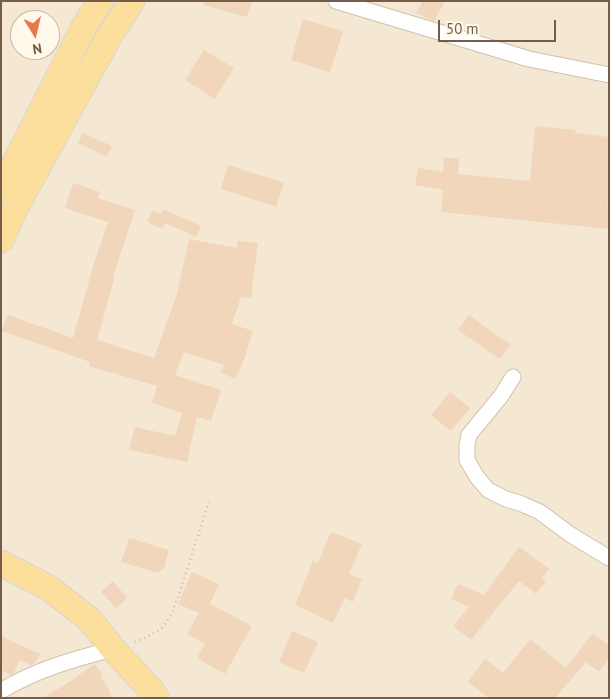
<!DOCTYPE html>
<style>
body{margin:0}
#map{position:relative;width:610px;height:699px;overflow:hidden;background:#fdf5e5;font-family:"PT Sans",sans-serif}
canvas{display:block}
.frame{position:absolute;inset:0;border:2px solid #765d4a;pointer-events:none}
.north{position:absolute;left:10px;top:10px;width:50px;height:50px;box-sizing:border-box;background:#fff9ec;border:1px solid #c8bbab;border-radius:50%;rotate:171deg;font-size:14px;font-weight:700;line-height:20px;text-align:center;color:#765d4a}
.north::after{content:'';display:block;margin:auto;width:18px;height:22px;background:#e87849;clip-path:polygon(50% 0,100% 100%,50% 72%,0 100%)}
.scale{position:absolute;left:438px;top:20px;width:118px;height:22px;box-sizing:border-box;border:2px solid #765d4a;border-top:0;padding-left:6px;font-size:15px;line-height:18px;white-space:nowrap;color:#765d4a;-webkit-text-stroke:4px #fff9ec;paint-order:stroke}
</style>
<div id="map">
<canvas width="610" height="699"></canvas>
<div class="frame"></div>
<div class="north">N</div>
<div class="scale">50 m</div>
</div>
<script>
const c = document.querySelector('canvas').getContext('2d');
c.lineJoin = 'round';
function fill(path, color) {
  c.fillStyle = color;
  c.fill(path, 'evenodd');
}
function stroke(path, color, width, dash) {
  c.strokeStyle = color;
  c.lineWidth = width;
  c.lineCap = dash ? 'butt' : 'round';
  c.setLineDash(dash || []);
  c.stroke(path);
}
const residential = new Path2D(`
 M1,1h608v697h-608zM20,20h30v30h-30z`);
const building = new Path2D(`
 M204,1h48l-5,16 -44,-12z
 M423,1h22l-11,20 -18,-8z
 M303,19l40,12 -13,41 -39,-12z
 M204,50l30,18 -19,31 -30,-19z
 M535,126l41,4 -1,3 34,4v48l-2,18h2v26l-168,-17 2,-22 -28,-5 3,-17 25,4 1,-15 15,2 -1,15 72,7z
 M83,133l29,13 -5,11 -29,-14z
 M228,165l56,18 -8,24 -55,-18z
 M73,183l27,9 -2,6 37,12 -22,66h2l-18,64 57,18 23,-64 12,-55 48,9 1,-7 20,2 -7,55 -10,-1 -9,27 21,7 -9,29 -9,19 -15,-7 4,-7 -40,-13 -9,23 46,15 -10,31 -14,-4 -10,45 -58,-12 6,-23 40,9 7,-23 -30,-10 5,-17 -68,-20 1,-4 -88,-31 6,-16 65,23 21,-75 14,-41 -43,-14z
 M163,209l38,17 -5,11 -31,-14 -3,6 -15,-7 5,-12 9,4z
 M469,315l42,30 -11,14 -42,-29z
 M450,392l20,16 -19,23 -20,-16z
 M331,532l31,12 -13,30 13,5 -9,23 -8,-4 -12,25 -38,-18 18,-44 5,2z
 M129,538l40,12 -5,18 -6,5 -37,-11z
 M519,547l30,22 -7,9 4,3 -10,13 -17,-13 -48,59 -18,-14 16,-19 -18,-8 7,-15 26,11z
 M192,572l27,12 -9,20 42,22 -27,48 -28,-16 8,-14 -18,-10 12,-21 -21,-9z
 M113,581l14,17 -11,10 -15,-16z
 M292,631l26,11 -14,31 -25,-11z
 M593,633l16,12v13l-10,14 -13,-10 -31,36h-67l-20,-16 17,-23 18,14 27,-34 36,29z
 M1,636l39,18 -5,9 -4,2 -11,-5 -6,13 -3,2 -10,-5z
 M95,664l8,12 -2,1 9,14 -1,1 3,6h-69l34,-21v-1z`);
const path = new Path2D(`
 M135,642l12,-5 15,-9 9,-13 8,-21 30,-92`);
const minor = new Path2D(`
 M336,1l193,58 80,16
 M513,377l-12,19 -32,39 -2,10v15l10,17 11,13 18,9 16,5 18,8 31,23 38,23
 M1,691c34,-21 73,-32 112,-42`);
const primary = new Path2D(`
 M1,190l83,-163 16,-26
 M1,240l15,-33 93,-170 23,-36
 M1,563l48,25 41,32 23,29 40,43 3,6`);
fill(residential, '#f4e8d3');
fill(building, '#f2d6bc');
stroke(minor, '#d0c0ae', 17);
stroke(primary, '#dbd5d0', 27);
stroke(path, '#d7b99f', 2.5, [1, 4]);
stroke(minor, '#fff', 15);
stroke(primary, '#fcdf9d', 25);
</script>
